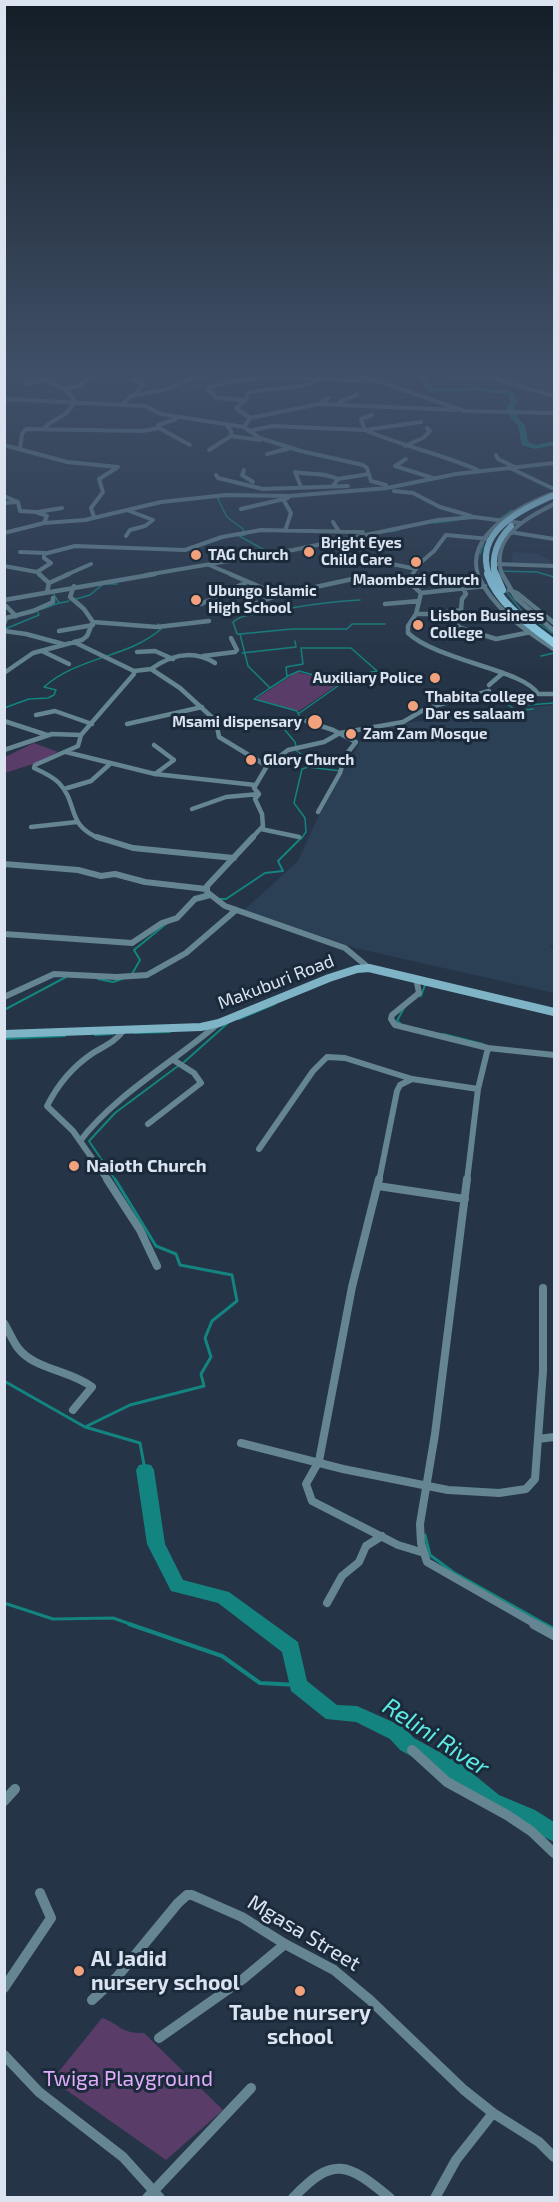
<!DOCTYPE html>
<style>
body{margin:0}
#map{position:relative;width:559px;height:2202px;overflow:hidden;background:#253446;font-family:"Exo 2",sans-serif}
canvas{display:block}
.frame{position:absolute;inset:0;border:6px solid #dae3ef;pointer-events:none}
</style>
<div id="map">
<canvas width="559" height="2202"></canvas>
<div class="frame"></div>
</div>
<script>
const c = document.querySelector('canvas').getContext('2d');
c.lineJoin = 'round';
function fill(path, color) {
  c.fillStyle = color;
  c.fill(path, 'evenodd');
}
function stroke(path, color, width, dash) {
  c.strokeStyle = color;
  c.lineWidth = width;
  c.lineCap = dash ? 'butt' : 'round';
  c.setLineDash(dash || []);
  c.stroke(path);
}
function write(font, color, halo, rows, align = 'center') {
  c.font = font + ' "Exo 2",sans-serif';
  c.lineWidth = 6;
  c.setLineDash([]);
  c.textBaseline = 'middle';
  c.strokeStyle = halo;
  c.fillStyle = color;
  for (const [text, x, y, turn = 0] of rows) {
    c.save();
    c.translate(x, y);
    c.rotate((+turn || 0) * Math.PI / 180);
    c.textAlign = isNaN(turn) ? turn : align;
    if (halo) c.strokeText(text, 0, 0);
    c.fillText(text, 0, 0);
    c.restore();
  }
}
const built = new Path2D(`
 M513,372h41v23l-48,-14 16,-5z
 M513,552l25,2 15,8 -4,3 -38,-1z
 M554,705v240l-4,1 4,4v43l-199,-45 -111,-38 54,-49 23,-51 40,-70 10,-8 34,-9 102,-14z`);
const green = new Path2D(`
 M297,672l43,11 -41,28 -43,-12z
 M34,743l24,9 -22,11 -31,10v-16z
 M102,2018c20,7 17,15 42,15l79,77 -57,50 -114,-80z`);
const streamFar3 = new Path2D(`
 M238,380l29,-8
 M179,390l50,-9
 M217,497l10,20 16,12 2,6 -6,1 33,18
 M499,519l13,-9
 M434,523l24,-3
 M390,532l9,-2
 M480,554l4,-11
 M498,571l39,1 17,5
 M107,584h10
 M505,590l16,20 31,23
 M76,599l14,-4 12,-10
 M60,603l9,-2
 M42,609l17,-6 -6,-10
 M5,629l34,-14 -2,-4
 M240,634l52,-5h55l5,-5h33
 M242,653l54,-6 -1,-6
 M541,656l13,-3
 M288,676l11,-5 43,12
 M270,688l17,-11 -1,-10 17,-3 -2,-16h50l26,23 -34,7 -1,5 -44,31
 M507,704l10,7 16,-2
 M527,705l27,-2
 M4,708l25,-9 19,-1 6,-3 2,-5 -12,-3c35,-31 84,-29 117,-58l-3,-5
 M308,767l-3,-2v-8l-8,-6 -2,-9 -11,-13 18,-8 -5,-10 -43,-12 16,-11 -22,-22 -8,-32h-3l-4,-12c12,-10 30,-7 45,-10 5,-1 8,-3 13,-4 23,-4 46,-7 69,-8
 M301,839l5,-7 -1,-14 -11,-15 8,-34 6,-2 33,4`);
const streamFar2 = new Path2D(`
 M219,899h7l39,-26 18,-2 -5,-10 24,-24
 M132,974l8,-14 -6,-10 32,-26
 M98,979l15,3 9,-3
 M417,996h4l4,-11
 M4,1010l62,-33
 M239,1019l36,-15
 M400,1023l-3,-2 7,-13
 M134,1033l36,-1
 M443,1034l40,10
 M95,1035l18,-1
 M4,1039l61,-3
 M183,1063l45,-40
 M116,1181l-27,-40 26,-28 63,-47`);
const streamFar1 = new Path2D(`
 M4,1381l81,46 55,16 5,27
 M85,1427l45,-22 74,-19 -3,-12 10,-17 -6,-19 7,-17 25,-20 -5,-26 -52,-10 -4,-11 -20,-8 -41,-67
 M425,1535l5,20 23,17 94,53
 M4,1603l49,16 60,-1 20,7`);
const stream = new Path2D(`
 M129,1624l93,32 38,27 38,2
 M544,1624l10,5`);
const river = new Path2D(`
 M411,372c14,0 14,7 22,16l46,-1 34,5 5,10 -5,6 4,4v5l8,8 3,17 8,3 18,-4v4l-19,4 -13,-4 -4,-19 -8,-9v-4l-4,-5 5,-6 -3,-7 -29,-4 -48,1 -6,-4 -3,-8z
 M145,1464l6,1 3,5 11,74 18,36 46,12 69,50 9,39 30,24 20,1 47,21 10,11 47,26 38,31 36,15 19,12v20l-69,-35 -38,-31 -47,-26 -10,-11 -34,-17 -30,-3 -35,-28 -9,-39 -64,-49 -47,-12 -24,-47 -11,-74 3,-5z`);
const streetFar4 = new Path2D(`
 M28,372l37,17 10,12c-8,16 -17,15 -30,26
 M336,372l45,10 83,29 90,2
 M440,373l32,4 13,-1 69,20
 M425,375l6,-3
 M133,380l10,5 -7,8
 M25,384l17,-3
 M65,389l17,-4 1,-3 17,-10
 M4,399l141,7 16,8 83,13 16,11 41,13 62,14 4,3 4,13 15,4
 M246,400l-29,-2 -10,-9c40,-17 110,-10 154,-8
 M339,402l18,-7
 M123,404l8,-8 33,-6 47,-18
 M319,404l138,6
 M372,415l-11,4 4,11c37,16 76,24 113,40
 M250,418l69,-14 10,-6
 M244,427l6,-9 -14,-10 10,-8 2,-7c22,-7 44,-2 65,-11
 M159,428l31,17
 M249,431l23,-5 93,4 56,-8
 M231,436l29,4
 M4,445l63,17 51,5 -19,12 4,13 -12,16 3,9
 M405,446l18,-8 7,-7 -3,-3
 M20,448l2,-14 4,-5 117,2 16,-3 -1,-3 18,-6
 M209,450l22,-14v-5l-5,-7
 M267,454l24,-6
 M496,455l2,4 17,8
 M406,459l-11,7 38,12
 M510,468l44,21
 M244,470l-2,5 11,7
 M216,475l2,3 45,11 85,-3
 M338,479l31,-5
 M301,487l-6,-15c16,3 29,0 43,7l-5,7
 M394,491l19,2 27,14 31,9
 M4,496l14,6 2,9 16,1 11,4 -3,7
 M283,499l8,14 -6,18
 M4,503l13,-1
 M241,509l47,-11
 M38,512l24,-4
 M333,522l7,11
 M510,532l44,7
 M4,533l40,-10 41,-3 76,-18 65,-7 63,1 98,-8 69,-14 98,-11
 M126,536l4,-6 15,-4 8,-6 -26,-10
 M324,544l35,13 57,12
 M20,552l25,1
 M496,564l58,2
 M209,565l24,10
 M4,566l33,6
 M41,575l-4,-3 14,-9 -7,-5v-4l31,-8 110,4 37,-13 39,-7 102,2
 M66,575l25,-11
 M146,575l147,-25 145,-30 36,-3 46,6
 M412,575l7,-11 15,-13 12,-16 44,4
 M478,575c-13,-41 42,-69 73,-81
 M502,575c-12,-38 23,-56 52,-71`);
const streetFar3 = new Path2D(`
 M39,574l10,9 -2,9
 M230,574l49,21 87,-19 45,6
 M413,574l-2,10 10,9 -5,21 -8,12v7c30,28 117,37 130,61h16
 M477,574c16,34 46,55 77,75
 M502,574l14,24 38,33
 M49,583l20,-9
 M509,590l8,3 37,30
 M421,593l64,-7
 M4,600l151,-26
 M4,604l12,12
 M201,604l46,-22
 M385,604l34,-3
 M246,607l33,-12
 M440,613l21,-3 1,-11 4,-5 -3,-6
 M416,614h25l20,14 35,11 35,-7
 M93,622l64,5 52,-6
 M4,624l2,-6 27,-7 20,-9v-4
 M4,631l22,3 37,10
 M59,631l34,-6
 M74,642l60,29v3l-53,61 -3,11 -43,19 -1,3c9,4 18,8 25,15 20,21 6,42 42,56
 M42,651l27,13
 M137,652l18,-1 18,8
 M203,656l32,-4 2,-2 -6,-12
 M215,663c-22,-14 -43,-9 -64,6l29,19 36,33 3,16 48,29
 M134,671l17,-2
 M4,673l29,-20 49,-13 5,-4 6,-14 -9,-13 -14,-12 4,-11
 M489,685l14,-12
 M36,715l19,-4 37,13
 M4,721l43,14
 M306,721l27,9 23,12 -11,14 -5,17 -22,39
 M127,724l75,-17
 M154,745l20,15 -19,14
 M4,750l48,-16 29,1
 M66,752l89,22 100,11
 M64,789l27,-8 19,-17
 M192,809l34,-12 33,-3
 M31,827l46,-5
 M261,829l38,8
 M251,839l12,-13 -1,-12 -7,-15 4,-5 -5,-6 13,-22 21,-16 36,-8 16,-9 63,-11 24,-14 62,-17`);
const streetFar2 = new Path2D(`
 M97,837l36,11 101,10
 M253,837l-46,49v6l18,14 120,42 24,20
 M4,864l74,6 23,6 14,-2 30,8 61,7
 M4,934l128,9 30,-20 15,-5 18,-19 15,-4
 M419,979l-2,4 2,10 -27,22 -1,4 4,6 93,23 66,7
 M4,997l50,-23 63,3 30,-2 39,-22 50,-43
 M148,1124l53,-41 -7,-10 -19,-12
 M80,1141c36,-47 94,-79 139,-118
 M259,1149l54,-78 14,-14 18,1 67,21 66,10
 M108,1181l-35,-50 -26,-25c11,-22 25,-39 46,-53 11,-7 22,-11 30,-22
 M379,1181l18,-90 3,-6 12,-6
 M467,1181l11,-92 10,-41`);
const streetFar1 = new Path2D(`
 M107,1179l33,51 17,36
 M379,1179l-27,108 -33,174 -13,23 6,17 86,44 23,7
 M467,1179l-32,255 -15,90 1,19 6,19 110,63
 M378,1186l87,13
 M4,1323c5,8 8,17 14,25 17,22 52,22 74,39l-19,23
 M538,1439l16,-2
 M241,1443l102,26 105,21 51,3 27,-4 9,-10 8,-108v-83
 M327,1603l15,-27 17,-14 7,-16 16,-10`);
const street = new Path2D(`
 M534,1624l20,11
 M412,1750l35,32 60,33 24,16 23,22
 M4,1801l11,-12
 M4,1988l47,-70 -11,-25
 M92,2000l25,-23 61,-74 9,-8h5l50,22 43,27 49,26 36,30 94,90 29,23 46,29 15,15
 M159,2038l84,-59 42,-35
 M4,2055l35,37 84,65 37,41
 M147,2198l104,-110
 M293,2198c40,-43 55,-35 97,0
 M435,2198l21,-38 37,-47`);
const secondary = new Path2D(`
 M4,1034l197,-7 18,-4 110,-45 28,-9 12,-1 185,44`);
const primaryFar1 = new Path2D(`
 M489,575c-16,-44 32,-65 65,-80
 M495,575c-4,-19 2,-35 16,-49`);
const primary = new Path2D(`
 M488,574c11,31 41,50 66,69
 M495,574l7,16`);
const markers = [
 [309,552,6,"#f1a17c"],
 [196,555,6,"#f1a17c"],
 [416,562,6,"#f1a17c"],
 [196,600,6,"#f1a17c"],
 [418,625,6,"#f1a17c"],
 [435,678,6,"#f1a17c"],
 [413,706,6,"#f1a17c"],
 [315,722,8,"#f1a17c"],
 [351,734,6,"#f1a17c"],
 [251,760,6,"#f1a17c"],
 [74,1166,6,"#f1a17c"],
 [79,1971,6,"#f1a17c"],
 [300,1991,6,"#f1a17c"]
];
const farPoinames = [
 ["Bright Eyes",321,543],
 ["Child Care",321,560],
 ["TAG Church",208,555],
 ["Maombezi Church",416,580,"center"],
 ["Ubungo Islamic",208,591],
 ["High School",208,608],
 ["Lisbon Business",430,616],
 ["College",430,633],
 ["Auxiliary Police",423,678,"right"],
 ["Thabita college",425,697],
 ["Dar es salaam",425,714],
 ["Msami dispensary",302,722,"right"],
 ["Zam Zam Mosque",363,734],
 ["Glory Church",263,760]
];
const streetNames = [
 ["Makuburi Road",276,982,-21]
];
const poiNames = [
 ["Naioth Church",86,1166]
];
const nearStreetnames = [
 ["Mgasa Street",304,1933,31]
];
const nearPoinames = [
 ["Al Jadid",91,1959],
 ["nursery school",91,1983],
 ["Taube nursery",300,2013,"center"],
 ["school",300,2037,"center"]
];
const nearParknames = [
 ["Twiga Playground",128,2079]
];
const nearWaternames = [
 ["Relini River",436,1737,33]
];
fill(built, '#2b3f55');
fill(green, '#593d68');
stroke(streamFar3, '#13847f', 1.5);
stroke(streamFar2, '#13847f', 2);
stroke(streamFar1, '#13847f', 3);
stroke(stream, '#13847f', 4);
fill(river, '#13847f');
stroke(streetFar4, '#648591', 4);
stroke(streetFar3, '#648591', 4.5);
stroke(streetFar2, '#648591', 6);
stroke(streetFar1, '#648591', 8);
stroke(street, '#648591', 10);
stroke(secondary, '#7eb4c6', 8);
stroke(primaryFar1, '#91d8ef', 6);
stroke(primary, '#91d8ef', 8);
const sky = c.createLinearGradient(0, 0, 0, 680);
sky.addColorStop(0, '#141d26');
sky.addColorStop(0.55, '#405068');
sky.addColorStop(1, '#40506800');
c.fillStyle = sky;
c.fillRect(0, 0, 559, 680);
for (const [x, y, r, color] of markers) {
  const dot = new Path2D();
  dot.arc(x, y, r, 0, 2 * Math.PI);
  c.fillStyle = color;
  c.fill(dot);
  stroke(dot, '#1b2a3b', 2);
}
write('bold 15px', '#dae3ef', '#1b2a3b', farPoinames, 'left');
write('18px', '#dae3ef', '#1b2a3b', streetNames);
write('bold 18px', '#dae3ef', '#1b2a3b', poiNames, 'left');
write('21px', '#dae3ef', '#1b2a3b', nearStreetnames);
write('bold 21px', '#dae3ef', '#1b2a3b', nearPoinames, 'left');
write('21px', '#e0acfc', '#1b2a3b', nearParknames);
write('italic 24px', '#5ceae3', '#1b2a3b', nearWaternames);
</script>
